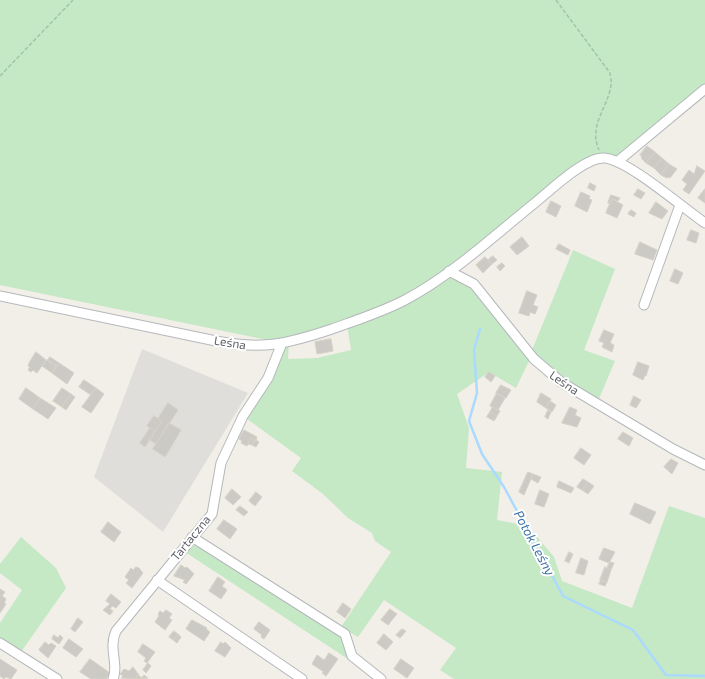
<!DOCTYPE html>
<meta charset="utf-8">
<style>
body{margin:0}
canvas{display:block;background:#f1efe8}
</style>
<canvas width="705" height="679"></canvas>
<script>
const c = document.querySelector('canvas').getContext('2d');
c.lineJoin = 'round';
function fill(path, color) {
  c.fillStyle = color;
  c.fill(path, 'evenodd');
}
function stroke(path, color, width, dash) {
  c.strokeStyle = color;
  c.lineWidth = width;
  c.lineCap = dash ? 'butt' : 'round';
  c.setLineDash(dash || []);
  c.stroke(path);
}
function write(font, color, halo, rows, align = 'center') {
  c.font = font + ' "Exo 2",sans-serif';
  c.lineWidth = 4;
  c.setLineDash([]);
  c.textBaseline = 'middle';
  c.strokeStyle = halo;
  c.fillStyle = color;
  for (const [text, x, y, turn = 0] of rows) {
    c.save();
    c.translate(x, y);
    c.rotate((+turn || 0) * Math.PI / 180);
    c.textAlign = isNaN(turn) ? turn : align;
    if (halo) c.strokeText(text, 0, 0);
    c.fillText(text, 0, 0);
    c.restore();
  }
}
const industrial = new Path2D(`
 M142,349l106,44 -85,139 -69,-55z`);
const green = new Path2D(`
 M0,0h705v89l-88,73 -24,-2 -144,111 25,13 56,75 -14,29 -27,-16 -32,22 12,34 -3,40 36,4 -5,48 31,6 26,31 8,24 70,27 37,-102 36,12v161h-251l-14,-9 16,-22 -72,-48 -26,37 -17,-10 50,-75 -16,-11 -3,-8 -24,-15 -25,-24 -31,-23 9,-13 -58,-42 39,-73 -282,-58zM347,324l4,26 -34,8 -29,1 1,-18z
 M573,250l42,19 -31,81 31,11 -17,40c-24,-15 -47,-29 -66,-51z
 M21,537l35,31 10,20 -45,64 -21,-13v-16l22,-33 -22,-17v-9z
 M192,545l11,3 140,88 8,25 -166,-109z`);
const stream = new Path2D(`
 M480,329l-6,21 3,43 -8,28 13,33 22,33 59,109 70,34 33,45 39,1`);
const building = new Path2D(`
 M647,146l8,6 -9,11 -5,-5 1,-2 -2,-1z
 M655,152l7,6 -8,10 -8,-5z
 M662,158l7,6 -8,11 -7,-7z
 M669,164l8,5 -7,9 -2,-1 -1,1 -6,-3z
 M697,166l8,5 -16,23 -6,-4 4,-6 -5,-4 7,-10 5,4z
 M590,183l6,3 -2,5 -6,-3z
 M638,189l7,4 -4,6 -7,-4z
 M705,189v14l-7,-5z
 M581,192l9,4 -1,3 3,1 -5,12 -12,-6z
 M611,195l9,3 -2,3 -6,-2 -2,5 -2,-1z
 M612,199l11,6 -6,13 -11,-5z
 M551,201l10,5 -5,11 -10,-5z
 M656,202l12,9 -6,8 -13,-6z
 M631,210l5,3 -2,4 -6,-3z
 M691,230l8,3 -3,10 -9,-3z
 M522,237l7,9 -12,9 -7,-8z
 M640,242l17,8 -4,10 -18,-6z
 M559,244l11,6 -2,5 -12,-6z
 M493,256l4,4 -5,4 -4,-4z
 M485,257l7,7 -9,9 -7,-8z
 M502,263l3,3 -5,5 -3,-4z
 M675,269l8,4 -5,11 -8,-3z
 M527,291l10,4 -4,10 5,2 -3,7 -5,-2 -1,4 -10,-3z
 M604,330l10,4 -4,9 4,2 -2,7 -10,-5 2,-4 -5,-2z
 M331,339l2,12 -16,3 -2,-12z
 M36,352l10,8 -9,13 -4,-3 -2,2 -3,-2 2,-3 -2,-1 1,-3z
 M50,357l9,6 -3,3 -8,-6z
 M47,360l9,6 -4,7 -10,-7z
 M638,362l11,4 -3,10 -1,-1 -2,5 -10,-5z
 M59,363l15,10 -7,11 -15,-11z
 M489,372l6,4 -4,6 -6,-5z
 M84,380l12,8 -5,7 -12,-8z
 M501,385l10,5 -5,8 -10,-5z
 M26,388l14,10 -7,11 -14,-10z
 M62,388l9,6 -9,13 -9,-6z
 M96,388l8,6 -13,19 -9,-6z
 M497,393l8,5 -7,12 -8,-4z
 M541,393l10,6 -5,9 -9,-6z
 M71,394l4,3 -9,13 -4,-3z
 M634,396l7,4 -5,8 -6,-3z
 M40,398l16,10 -8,11 -15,-10z
 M550,401l6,4 -4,7 -6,-4z
 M168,403l10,7 -22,34 -6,-4 12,-19 -4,-2z
 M493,407l7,4 -3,5 -7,-4z
 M570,407l7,3 -2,5 6,3 -4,9 -15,-4z
 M548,410l3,2 -3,7 -3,-2z
 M490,412l7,4 -3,5 -7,-4z
 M154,416l8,5 -7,10 -8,-5z
 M169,423l12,7 -16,27 -12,-8z
 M150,428l5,3 -10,16 -5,-4z
 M244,430l13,7 -1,3 -5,-2 -4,8 -6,-3 1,-2 -3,-2z
 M623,432l10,6 -4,8 -11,-7z
 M251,438l4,2 -3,5 -4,-1z
 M256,440l3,2 -3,5 -4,-2z
 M581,448l10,7 -7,10 -10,-7z
 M671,459l7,4 -6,11 -8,-7z
 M528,472l5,2 -9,21 -5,-3z
 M533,474l8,3 -3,6 -7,-4z
 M583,479l5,3 -6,8 -5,-3z
 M559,481l15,7 -3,5 -14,-6z
 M588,482l6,4 -6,8 -6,-4z
 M232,489l9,8 -8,8 -8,-7z
 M540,490l9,4 -5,13 -9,-3z
 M256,492l6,5 -7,9 -6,-5z
 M635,503l21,9 -6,12 -20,-10z
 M240,506l8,6 -4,4 -8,-6z
 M224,520l13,9 -7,10 -13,-10z
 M108,522l13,10 -7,10 -13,-10z
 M604,548l11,4 -6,11 -10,-4z
 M569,552l4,2 -4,9 -4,-2z
 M581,558l7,3 -4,14 -8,-2z
 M610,562l4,1 -3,7 -4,-2z
 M181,565l4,3 2,-1 7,7 -8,10 -3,-2 2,-2 -11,-4z
 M136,567l3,1 4,5 -11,15 -6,-5 3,-3 -4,-3 6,-9 2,2z
 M605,567l6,3 -4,12 -7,-2z
 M218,577l7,5 -3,4 5,4 -6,9 -12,-8z
 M601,580l6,2 -2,4 -6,-2z
 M0,589l5,3 -3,4 4,3 -2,4 2,1 -6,9z
 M111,594l10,8 -5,6 -4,-2 -2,3 3,2 -3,4 -7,-5 7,-6 -4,-3z
 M343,603l8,6 -6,9 -8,-6z
 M390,609l7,5 -9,11 -7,-5z
 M166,610l6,4 -3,4 3,2 -7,10 -10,-8 4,-6 -1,-2 2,-3 3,2z
 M78,618l5,4 -8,10 -4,-3z
 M192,620l15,8 -1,1 4,3 -6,9 -18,-12z
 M259,622l11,8 -6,9 -3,-2 1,-2 -8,-6z
 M402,629l4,2 -6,7 -4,-3z
 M174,631l4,3 -5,6 -4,-3z
 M178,634l3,3 -4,6 -4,-3z
 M384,634l9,8 -7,8 -9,-7z
 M54,635l4,3 2,-3 3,3 -4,6 -7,-5z
 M69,639l14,10 -7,8 -13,-9z
 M45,642l4,3 2,-2 5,3 -8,12 -9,-8z
 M221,642l2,2 2,-2 6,6 -6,9 -10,-6z
 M143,644l12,8 -8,11 -3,-2 2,-3 -8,-6z
 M329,653l9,6 -12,17 -4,-3 2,-1 -12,-8 5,-9 7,5z
 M0,659l17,11 -6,9 -5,-2 -2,2 -4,-3z
 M90,659l20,14 -4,6h-15l-11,-7z
 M401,659l13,9 -7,10 -13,-9z
 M148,663l3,3 -5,7 -3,-3z
 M133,667l6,8 -4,4 -14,-1 2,-2 -3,-2 4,-5 5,2z
 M138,675l4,3 2,-3 4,3 -13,1z`);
const path = new Path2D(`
 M556,0l54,73c0,3 2,8 1,12 -3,23 -23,40 -12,65
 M0,76l73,-76`);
const minor = new Path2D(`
 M617,162l88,-73
 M449,271l25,13 60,75 27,23 112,67 32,16
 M0,296l216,45c47,9 71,3 116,-12 25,-9 50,-17 73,-29 46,-24 91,-66 131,-98 15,-12 49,-45 68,-44 23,1 79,50 101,65
 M644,305l36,-100
 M192,537l153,97 7,22 29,23
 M157,580l145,99
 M0,643l57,36
 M113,679c6,-15 -5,-31 3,-48l96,-117 9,-51 22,-47 25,-38 14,-35`);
const streetNames = [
 ["Leśna",230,343,9],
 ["Leśna",564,383,34],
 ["Tartaczna",191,538,-51]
];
const waterNames = [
 ["Potok Leśny",534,543,62]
];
fill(industrial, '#e0deda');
fill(green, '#c5e8c5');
stroke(stream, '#aadaff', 2.5);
fill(building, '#cccac5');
stroke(building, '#d6d1c6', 1);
stroke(minor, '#b5b8bc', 11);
stroke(path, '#9cc7a9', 1.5, [4, 2]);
stroke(minor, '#fff', 9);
write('12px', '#5f6368', '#fff', streetNames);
write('italic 13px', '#4174aa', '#fff', waterNames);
</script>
